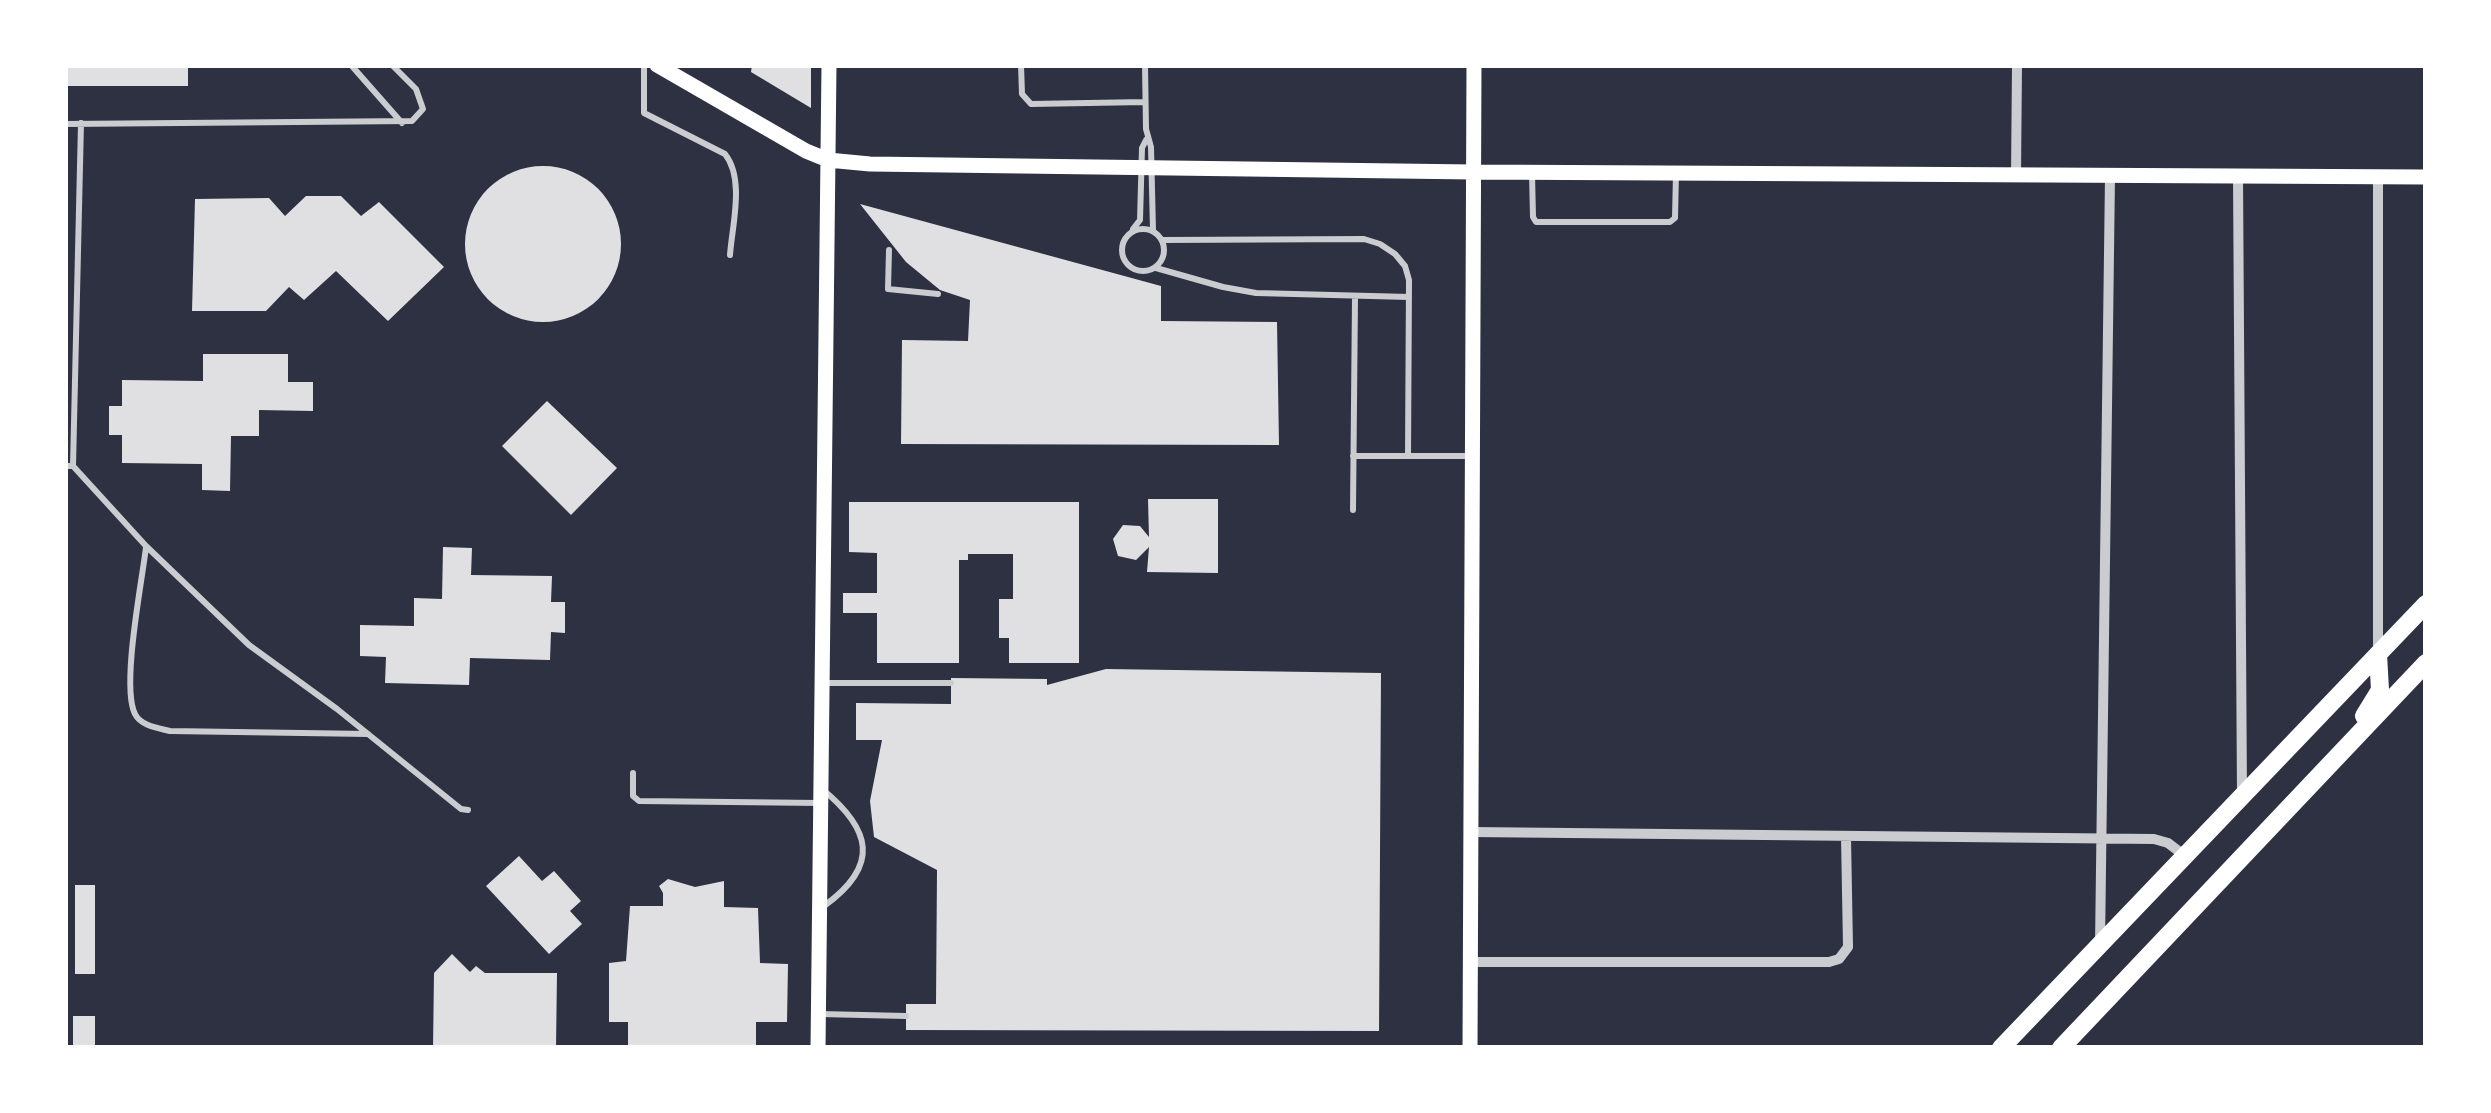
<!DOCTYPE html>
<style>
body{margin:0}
#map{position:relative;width:2491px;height:1113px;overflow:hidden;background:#2d3142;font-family:Roboto,sans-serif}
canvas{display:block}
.frame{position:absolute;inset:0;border:68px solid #fff;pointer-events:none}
</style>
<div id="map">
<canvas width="2491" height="1113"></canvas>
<div class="frame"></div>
</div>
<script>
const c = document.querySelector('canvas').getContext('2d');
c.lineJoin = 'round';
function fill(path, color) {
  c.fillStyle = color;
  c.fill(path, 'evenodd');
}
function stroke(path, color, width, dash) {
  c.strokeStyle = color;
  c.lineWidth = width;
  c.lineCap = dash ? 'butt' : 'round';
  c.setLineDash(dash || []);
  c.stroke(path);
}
const building = new Path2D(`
 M65,65h123v21h-123z
 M752,65h59v43l-60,-36z
 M465 244a78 78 0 1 1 156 0a78 78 0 1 1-156 0Z
 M306,196h35l20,20 18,-14 65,65 -56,54 -52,-50 -32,29 -15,-13 -23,24h-74l3,-112 74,-1 16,18z
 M860,204l301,82v35l116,1 2,123 -378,-1 1,-104 66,1 2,-41 -30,-10 -34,-28z
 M203,354h85v28h25v29l-54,-1v26h-28l-1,55 -28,-1v-26l-80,-1v-28h-13v-29h13v-26l81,1z
 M547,401l70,67 -46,47 -69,-69z
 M1148,499h70v74l-71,-1 2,-25 -13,13 -18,-4 -5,-17 10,-14 17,1 9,11z
 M849,502h230v161h-70v-25h-10v-39h14v-45h-45v6h-9v103h-82v-50h-34v-20h34v-40l-28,-1z
 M443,547l29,1 -1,27 81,1 -1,26h14v31l-14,-1 -1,28 -80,-2 -1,27 -84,-2 1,-26 -26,-1v-31l54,1v-28l28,1z
 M1106,669l275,4 -2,358 -473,-1v-26h30l1,-134 -63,-33 -4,-36 12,-61h-26v-37l95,1v-26l96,1v6z
 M519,856l23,25 12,-10 27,30 -11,10 12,13 -33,30 -63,-68z
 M668,879l27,8 29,-6v26l34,1 2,55 28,1 -1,58h-31v26h-128v-26h-19v-59l17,-2 4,-55h33v-13l-4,-7z
 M75,885h20v89h-20z
 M452,954l18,18 6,-6 9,7h72l-1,75h-123l1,-75z
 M73,1016h22v32h-22z`);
const service = new Path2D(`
 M351,65l51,58
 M644,65v48l81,41c20,25 7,72 5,101
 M1021,65l1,29 9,10 114,-2
 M1145,65l1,64 5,18 2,84
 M65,124l347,-3 11,-12 -7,-20 -24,-24
 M1532,174l1,43 3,5h134l5,-4 1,-45
 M1122 250a21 21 0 1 1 42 0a21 21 0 1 1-42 0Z
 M1133,229l7,-9 2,-72 4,-8
 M1163,240l201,-1 16,5 15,10 10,12 4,14 -1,176
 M889,250l-1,39 50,5
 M1156,268l67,19 33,6 153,4
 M1353,456h119
 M65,466h8l73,80 103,99 88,64 124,100 7,1
 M73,466l8,-343
 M1353,510l2,-213
 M146,547c-4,35 -25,139 -11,167 6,12 23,14 35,17l198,3
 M823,683h128
 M633,773v23l6,5 181,2
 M822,789c49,40 59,76 2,117
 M820,1014l86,2`);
const minor = new Path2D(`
 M2016,175l1,-110
 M2238,176l4,619
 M2378,177v474
 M1471,832l683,7 14,4 17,13
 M2100,945l10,-769
 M1471,962h358l10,-3 9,-12 -2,-110`);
const secondary = new Path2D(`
 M657,65l149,86 22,9 42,4 603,8 953,5
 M818,1048l11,-983
 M1470,1048l4,-983`);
const primary = new Path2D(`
 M2364,716l16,-26 -2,-36
 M2001,1048l425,-444
 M2061,1048l365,-385`);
fill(building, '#e0e0e3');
stroke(service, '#caccd0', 6);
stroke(minor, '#caccd0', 10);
stroke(secondary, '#fff', 15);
stroke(primary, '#fff', 18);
</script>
